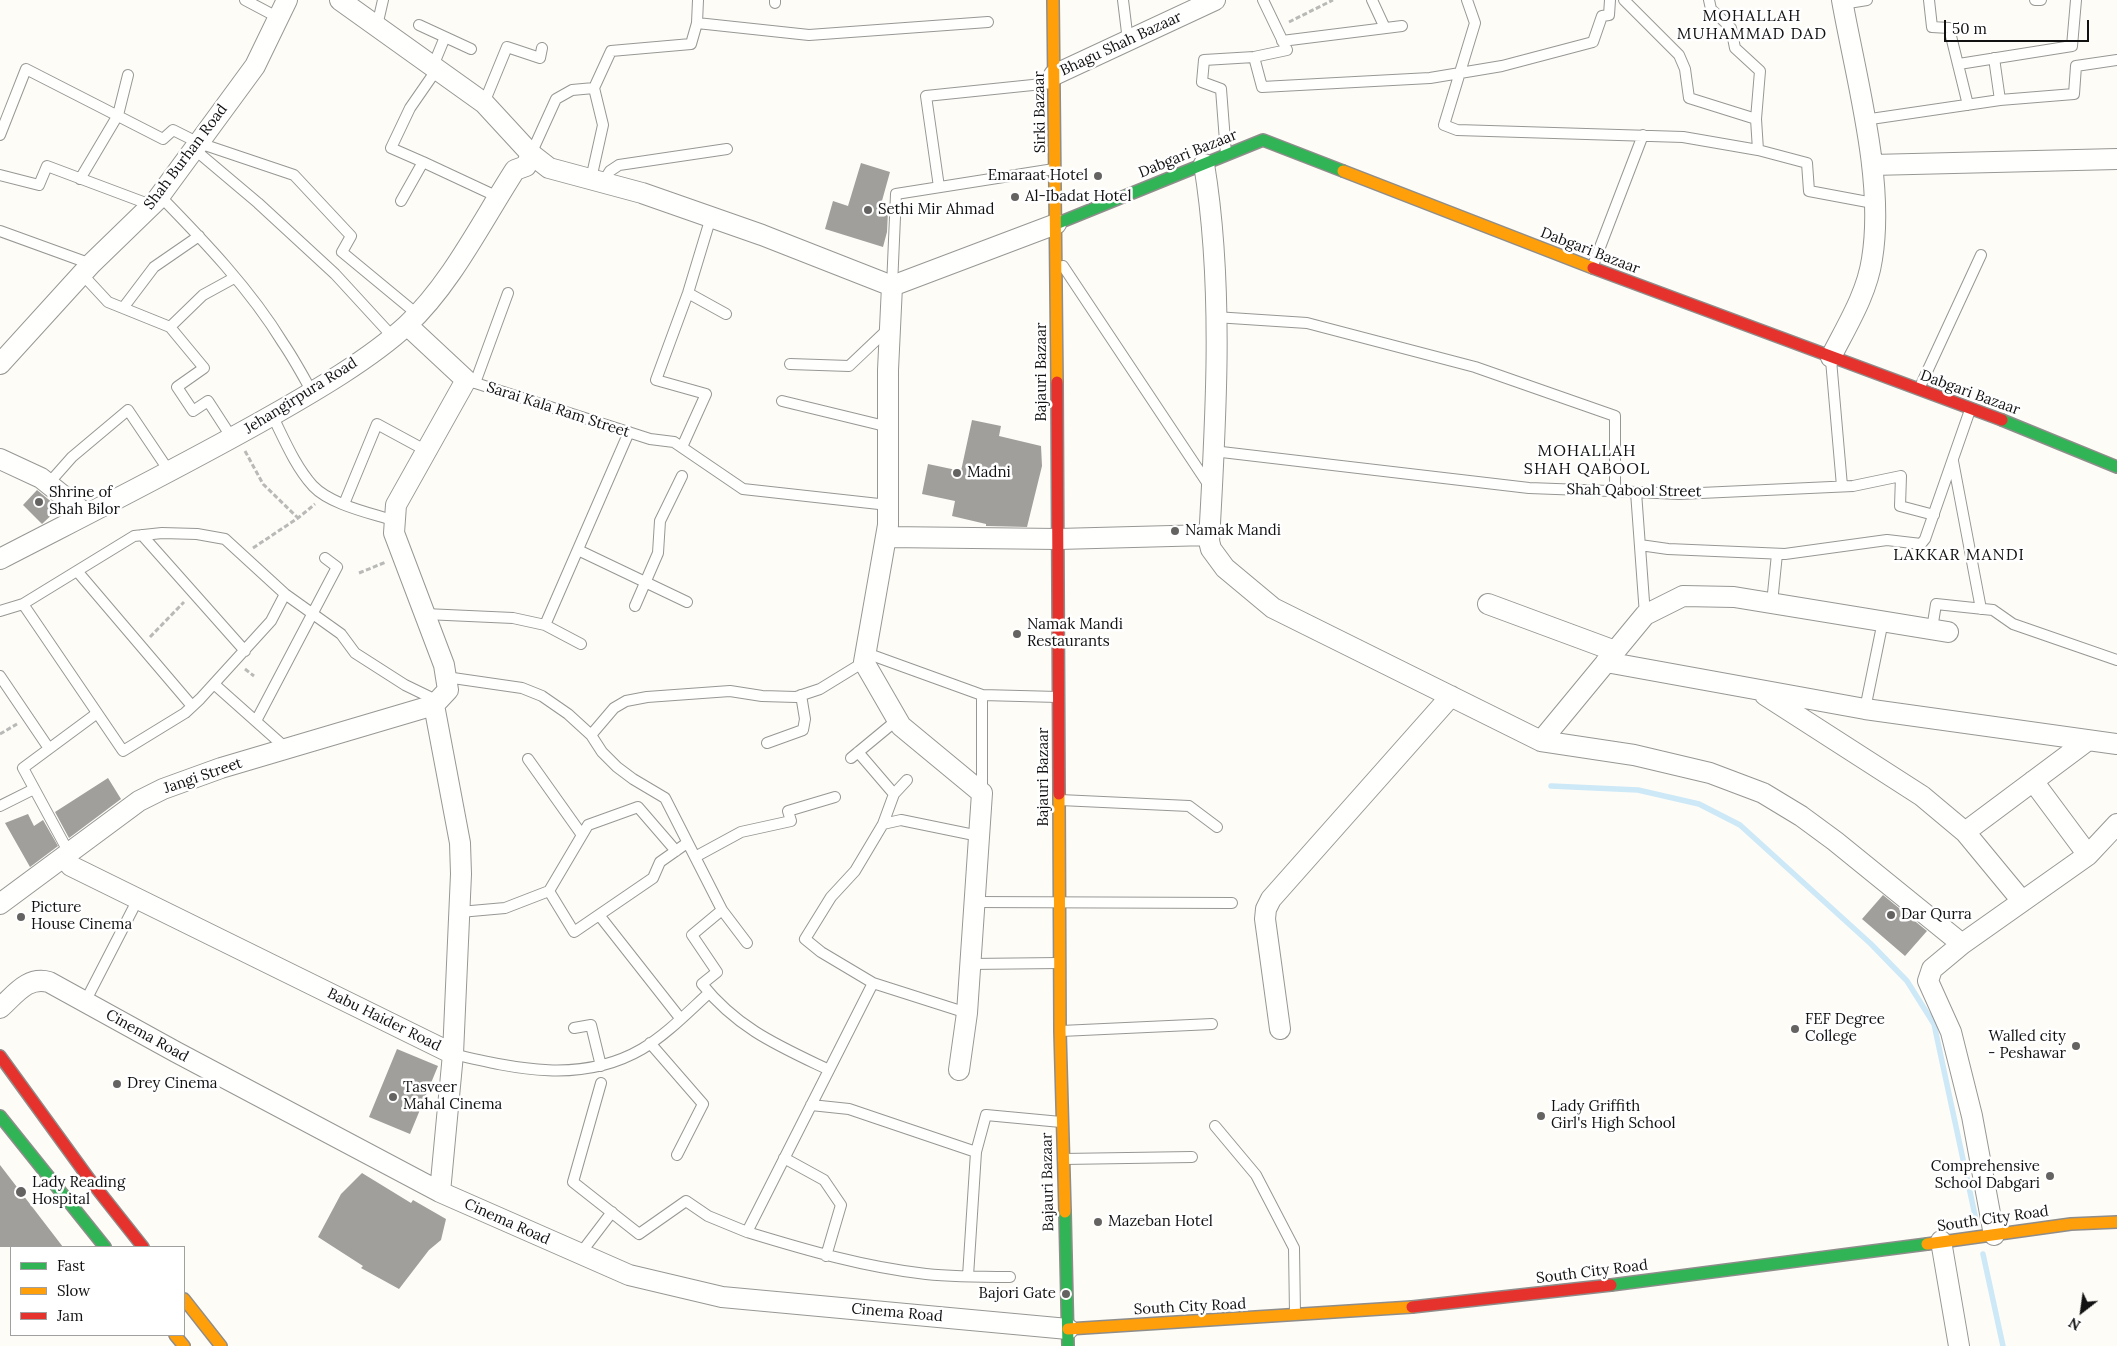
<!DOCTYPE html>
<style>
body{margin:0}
#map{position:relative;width:2117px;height:1346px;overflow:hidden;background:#fdfcf7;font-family:Lora,serif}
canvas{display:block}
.legend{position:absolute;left:10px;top:1246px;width:175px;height:90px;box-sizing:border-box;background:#fff;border:1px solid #a0a0a0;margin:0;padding:6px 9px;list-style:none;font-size:15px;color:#111}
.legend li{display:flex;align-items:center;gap:10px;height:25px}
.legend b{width:25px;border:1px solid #a0a0a0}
.north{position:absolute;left:2057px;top:1286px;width:50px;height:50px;-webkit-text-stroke:4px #fff;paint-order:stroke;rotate:210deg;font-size:14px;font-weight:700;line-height:20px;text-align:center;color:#111}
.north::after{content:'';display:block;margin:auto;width:18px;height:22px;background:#111;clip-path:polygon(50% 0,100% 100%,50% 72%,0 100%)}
.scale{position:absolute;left:1944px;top:20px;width:145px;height:22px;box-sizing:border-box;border:2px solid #111;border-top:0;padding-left:6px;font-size:15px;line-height:18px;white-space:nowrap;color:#111;-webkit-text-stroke:4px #fff;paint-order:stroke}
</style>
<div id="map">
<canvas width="2117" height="1346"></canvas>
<ul class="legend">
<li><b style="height:6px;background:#30b455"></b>Fast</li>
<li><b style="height:6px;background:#ff9f0a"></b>Slow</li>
<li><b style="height:6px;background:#e5322d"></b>Jam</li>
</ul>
<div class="north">N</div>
<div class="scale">50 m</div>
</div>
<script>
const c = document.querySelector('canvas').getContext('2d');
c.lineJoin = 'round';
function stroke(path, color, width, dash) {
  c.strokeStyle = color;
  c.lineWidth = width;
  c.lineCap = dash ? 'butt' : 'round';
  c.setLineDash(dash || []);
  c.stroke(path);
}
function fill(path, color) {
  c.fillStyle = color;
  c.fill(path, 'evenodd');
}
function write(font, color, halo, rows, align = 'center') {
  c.font = font + ' Lora,serif';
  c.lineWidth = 5;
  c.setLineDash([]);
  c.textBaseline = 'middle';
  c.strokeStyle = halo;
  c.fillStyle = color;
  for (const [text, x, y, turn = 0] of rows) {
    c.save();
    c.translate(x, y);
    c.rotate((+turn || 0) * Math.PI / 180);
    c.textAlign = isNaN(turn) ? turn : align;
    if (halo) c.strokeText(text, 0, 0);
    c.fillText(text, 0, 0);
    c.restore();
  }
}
const stream = new Path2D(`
 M1551,786l87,4 61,14 41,21 131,119 36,37 27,43 42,196
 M1983,1254l20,92`);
const building = new Path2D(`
 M861,163l29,9 -10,36 8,3 -1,21 -4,15 -58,-18 8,-28 15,5z
 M972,420l29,6 -2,10 42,10 1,20 -15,61 -41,-1v-2l-34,-8 3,-15 -33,-7 6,-30 33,7z
 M37,490l22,18 -17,16 -19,-19z
 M108,778l13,21 -52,39 -14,-26z
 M28,814l6,12 9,-6 15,26 -28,21 -25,-44z
 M1883,895l44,36 -22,25 -43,-37z
 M397,1049l41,17 -28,68 -41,-17z
 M0,1165l63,82h-63z
 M362,1173l49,30 2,-3 33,19 -5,21 -12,10 -30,39 -38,-21 2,-2 -45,-29 23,-43z`);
const path = new Path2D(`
 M1289,22l44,-22
 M245,451l18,33 35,34
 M253,548l45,-30 17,-14
 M359,573l27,-11
 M150,637l34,-35
 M245,669l9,7
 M0,734l17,-10`);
const lane = new Path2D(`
 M245,0l34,18
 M1123,0l5,41
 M1372,0l13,28
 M1467,0l8,23 -31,102 13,5 226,7 75,13
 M1624,0l55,55 6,14 4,29 67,21 2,31 49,13 2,28 64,12
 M1709,0l2,9 20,19 4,20 25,23 -4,48
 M1929,0l3,27 17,1 19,77
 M2035,0h6
 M775,3v-3
 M1842,4l25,-4
 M697,23l1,-23
 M419,25l52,24
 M377,26l6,-26
 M1282,41l120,-15
 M1254,57l8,30 168,-9 72,-12 91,-24 9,-26 7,-1 1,-15
 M1994,58l6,42
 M1959,64l113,-18 4,-46
 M433,66l12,-29
 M484,103l23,-56 33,11 2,-10
 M1864,120l136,-20 74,-6 2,-28 41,-6
 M0,135l26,-66 137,70 10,-9 26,13 95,32 57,61 -9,16 75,62
 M194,149l64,54 77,71 57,62
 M531,154l25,-55 16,-9 22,-2 17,-37 80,-7 6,-21 112,12 179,-13
 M1226,154l-5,-65 -19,-7 2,-22 50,-3 33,-7 -24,-50
 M423,162l-32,-14 19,-40 27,-39
 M0,175l39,10 8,-19 104,39
 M80,179l38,-64 10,-40
 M591,179l12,-54 -9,-37
 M603,182l7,-11 9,-6 108,-16
 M939,187l-13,-91 126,-13
 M160,196c44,45 90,93 123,147 11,16 20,33 29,49
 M401,201l22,-39 75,35
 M0,231l91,33
 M1063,266l147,221
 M1592,268l51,-133
 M82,274l26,28 62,25 34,41 -27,19 16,24 15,-10 24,37
 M892,286l4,-92 158,-25
 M688,293l38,21
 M123,308l31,-41 45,-31
 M1215,317l92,6 168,44 140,49v75
 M170,327l33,-32 31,-17
 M1831,360l11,126
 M790,364l59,2 40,-38
 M466,380l184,59 24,3 69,47 145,16
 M475,383l33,-90
 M1919,389l62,-134
 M782,401l107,26
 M272,415c12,24 23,51 41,71 18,19 58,27 82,35
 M682,447l24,-53 -50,-14 32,-87 23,-76
 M1213,451l316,37 107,4 43,2 174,-8 48,-10 -1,30 34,9
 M1953,461l28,148
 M49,483l23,-26 56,-47 41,61
 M1636,492l9,123
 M344,504l33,-80 48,26
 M142,535l103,116
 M1640,545l28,4 117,5 102,-14 34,4 4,-5 45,-129
 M578,550l109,52
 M77,571l115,135
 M1772,603l5,-49
 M23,604l100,147 62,-38 15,-14 71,-78 14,-27
 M635,606l23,-53 2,-32 22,-45
 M0,611l23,-7 111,-68 28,-3 35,1 28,5 60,55 56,40 14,19 50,32 33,16
 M425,614l88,4 32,7 36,19
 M545,625l84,-193
 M1932,629l4,-25 57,6 20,14 104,36
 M866,653l116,42 76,2
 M0,676l48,71
 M446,677l76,11 20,8 26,18 23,21 11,17 15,15 16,12 32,19 57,112 -30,25 25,37 -15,12c36,45 77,62 127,86
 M214,684l73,65
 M1865,709l18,-88
 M256,721l81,-154 -12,-9
 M591,735l23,-27 12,-7 21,-4 83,-6 32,5 34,1 24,-8 44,-27
 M767,743l36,-13 2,-11 -4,-24
 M858,752l36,42
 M851,758l46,-38
 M528,759l54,76
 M907,780l-13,14 -11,30 -28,47 -24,26 -26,42 16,13 52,31 94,30
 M982,792v-97
 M1060,800l129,6 28,21
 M0,806l34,-17
 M883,824l18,-4 78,16
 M69,853l-46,-85 73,-54
 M695,857l46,-25 50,-11 -3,-10 47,-14
 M549,891l39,-66 50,-18 38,44
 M974,902l258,1
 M722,910l25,33
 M460,912l45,-4 44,-17 25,41 79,-54 7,-16 27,-19
 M599,915l81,103
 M970,964l89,-1
 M85,1002l53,-103
 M574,1028l17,-3 10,41
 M1061,1031l151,-7
 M650,1043l53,61 -26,51
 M453,1054c63,15 129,30 189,-5 25,-15 46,-37 67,-56
 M601,1083l-28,99 66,52 47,-33 22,15 39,16 126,-249
 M811,1105l38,4 127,43
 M1215,1126l41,49 38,73 1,66
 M784,1158l40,22 17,25 -15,51
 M1063,1159l129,-2
 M747,1232c59,18 117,35 179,42 28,3 56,3 84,3
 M580,1254l32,-42
 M968,1276l8,-124 10,-37 75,7`);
const street = new Path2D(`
 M340,0l144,103 47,51 18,14 93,25 120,42 130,51 164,-62
 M1054,75l161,-75
 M1204,164c20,121 12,254 5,377l2,8 14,19 48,40 268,133 93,14 76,18 53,20 38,23 34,25 127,103
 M1872,165l245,-6
 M892,286l-4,84v155l-24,137 37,64 81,67 -15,220 -8,57
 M407,325l59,55 -70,125 -2,28 50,132 4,25 -14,15
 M1831,357c15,-30 36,-63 41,-98 13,-79 -16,-180 -30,-259
 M0,364l91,-100 65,-63 99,-135 32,-66
 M0,459l41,19 45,36
 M887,537l171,2 151,-4
 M0,559c91,-47 183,-93 271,-143 44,-25 99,-57 136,-91 44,-41 75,-104 108,-155l11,-4 5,-12
 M1488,604l127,47
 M1606,662l259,47 252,35
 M1765,695l157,101 43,36 57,69
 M434,705l26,138 1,31 -8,180 -13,138
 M1541,741l104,-126 38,-19 51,1 214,35
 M2033,781l55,74
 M1965,832l122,-91
 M64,857l7,9 382,188
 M0,904l139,-103 24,-12 58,-21 213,-63
 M0,1008c15,-13 27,-32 49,-26l127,70 264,140 189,83 93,22 346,32
 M1280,1029l-15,-110 1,-10 5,-10 180,-203
 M1994,1235l-22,-119 -21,-84 -23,-51 4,-12 30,-25 126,-89 29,-31
 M1941,1241l18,105`);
const fast = new Path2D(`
 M1056,224l207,-84 80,31
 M2002,420l115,47
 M0,1116l105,131
 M1065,1212l3,134
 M1611,1285l316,-41`);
const slow = new Path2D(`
 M1053,0l4,382
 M1343,171l250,97
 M1059,794l1,237 5,181
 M1927,1244l144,-20 46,-2
 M184,1299l37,47
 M1068,1329l344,-22
 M175,1335l9,11`);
const jam = new Path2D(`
 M1593,268l409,152
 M1057,382l2,412
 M0,1056l90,124 53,67
 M1412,1307l199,-22`);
const markers = [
 [1098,176,5,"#646362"],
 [1015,197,5,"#646362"],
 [868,210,5,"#646362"],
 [957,473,5,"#646362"],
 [39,502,5,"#646362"],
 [1175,531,5,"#646362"],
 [1017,634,5,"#646362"],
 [1891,915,5,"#646362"],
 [21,917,5,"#646362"],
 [1795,1029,5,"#646362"],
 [2076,1046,5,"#646362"],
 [117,1084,5,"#646362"],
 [393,1097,5,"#646362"],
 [1541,1116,5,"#646362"],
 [2050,1176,5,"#646362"],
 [21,1192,6,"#646362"],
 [1098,1222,5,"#646362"],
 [1066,1294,5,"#646362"]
];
const streetNames = [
 ["Bhagu Shah Bazaar",1121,44,-25],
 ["Sirki Bazaar",1040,112,-91],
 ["Dabgari Bazaar",1188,154,-22],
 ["Shah Burhan Road",186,157,-53],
 ["Dabgari Bazaar",1590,251,21],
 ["Bajauri Bazaar",1042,372,-90],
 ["Dabgari Bazaar",1970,393,20],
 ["Jehangirpura Road",301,396,-32],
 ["Sarai Kala Ram Street",558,410,18],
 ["Shah Qabool Street",1634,491,1],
 ["Jangi Street",203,776,-19],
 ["Bajauri Bazaar",1044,777,-90],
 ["Babu Haider Road",384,1020,26],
 ["Cinema Road",147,1036,29],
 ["Bajauri Bazaar",1048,1182,-91],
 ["South City Road",1993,1219,-8],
 ["Cinema Road",507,1222,24],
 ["South City Road",1592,1272,-7],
 ["South City Road",1190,1307,-3],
 ["Cinema Road",897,1313,5]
];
const poiNames = [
 ["Emaraat Hotel",1088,176,"right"],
 ["Al-Ibadat Hotel",1025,197],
 ["Sethi Mir Ahmad",878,210],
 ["Madni",967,473],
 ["Shrine of",49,493],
 ["Shah Bilor",49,510],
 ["Namak Mandi",1185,531],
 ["Namak Mandi",1027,625],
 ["Restaurants",1027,642],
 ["Picture",31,908],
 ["House Cinema",31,925],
 ["Dar Qurra",1901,915],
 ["FEF Degree",1805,1020],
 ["College",1805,1037],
 ["Walled city",2066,1037,"right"],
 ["- Peshawar",2066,1054,"right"],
 ["Drey Cinema",127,1084],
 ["Tasveer",403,1088],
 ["Mahal Cinema",403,1105],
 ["Lady Griffith",1551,1107],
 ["Girl's High School",1551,1124],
 ["Comprehensive",2040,1167,"right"],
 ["School Dabgari",2040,1184,"right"],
 ["Lady Reading",32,1183],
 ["Hospital",32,1200],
 ["Mazeban Hotel",1108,1222],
 ["Bajori Gate",1056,1294,"right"]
];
const neighbourhoodNames = [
 ["MOHALLAH",1752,16],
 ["MUHAMMAD DAD",1752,34],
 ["MOHALLAH",1587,451],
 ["SHAH QABOOL",1587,469],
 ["LAKKAR MANDI",1959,555]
];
stroke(stream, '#cde8f7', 5.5);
fill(building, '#a19f9c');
stroke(lane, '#979795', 12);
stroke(street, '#979795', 22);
stroke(fast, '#8e8d8b', 14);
stroke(slow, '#8e8d8b', 14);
stroke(jam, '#8e8d8b', 14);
stroke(path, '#b9b9b8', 3, [5, 2.5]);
stroke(lane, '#fffffe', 10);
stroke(street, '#fffffe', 20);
stroke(fast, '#30b455', 11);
stroke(slow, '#ff9f0a', 11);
stroke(jam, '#e5322d', 11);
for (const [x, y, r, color] of markers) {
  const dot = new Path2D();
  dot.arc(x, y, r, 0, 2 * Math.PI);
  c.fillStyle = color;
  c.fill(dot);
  stroke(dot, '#fff', 2);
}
write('15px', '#111', '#fff', streetNames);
write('15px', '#111', '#fff', poiNames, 'left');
c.letterSpacing = '1px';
write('16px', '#111', '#fff', neighbourhoodNames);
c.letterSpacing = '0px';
</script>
